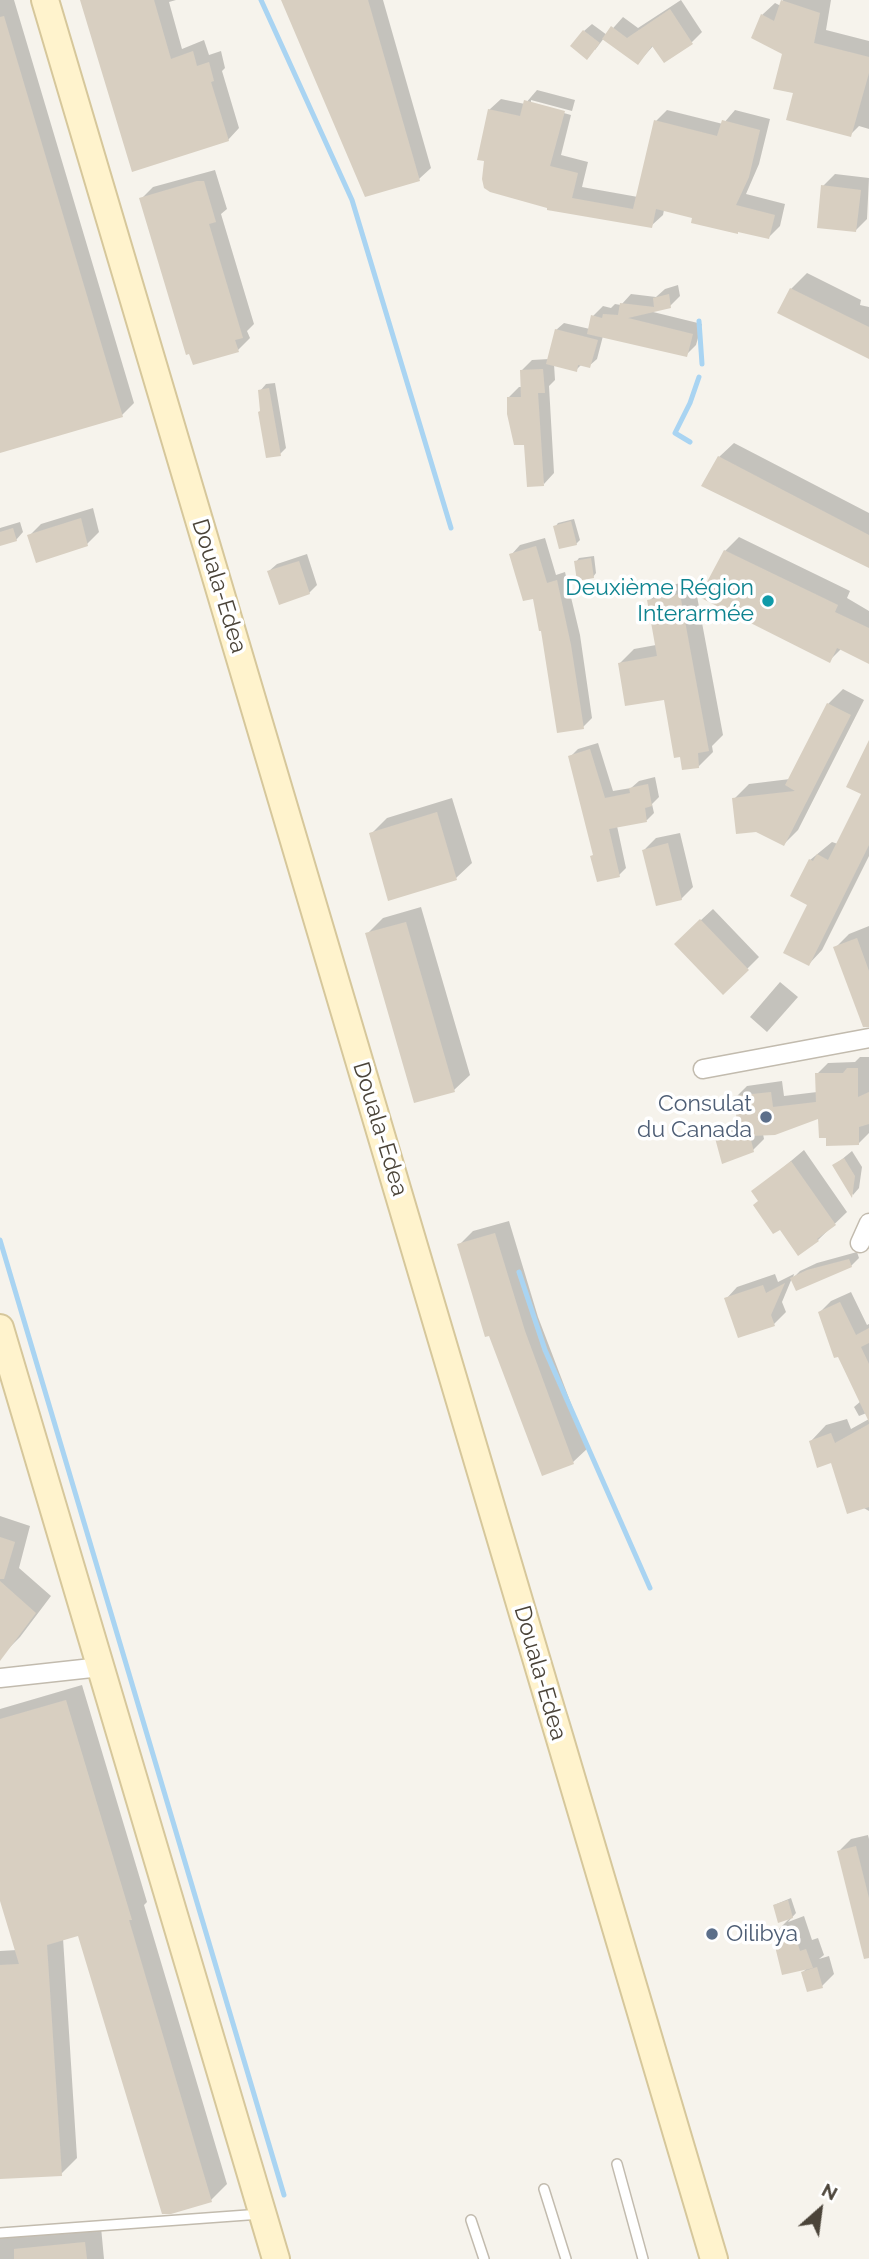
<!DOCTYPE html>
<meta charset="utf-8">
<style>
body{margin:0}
#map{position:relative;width:869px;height:2259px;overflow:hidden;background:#f6f3ec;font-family:Raleway,sans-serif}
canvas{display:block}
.north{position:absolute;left:785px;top:2175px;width:70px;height:70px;-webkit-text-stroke:5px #fff;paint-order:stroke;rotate:28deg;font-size:19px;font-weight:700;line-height:28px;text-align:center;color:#4b4439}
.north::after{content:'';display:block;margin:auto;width:24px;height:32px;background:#4b4439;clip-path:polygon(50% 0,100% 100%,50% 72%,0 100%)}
</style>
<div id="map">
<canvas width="869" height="2259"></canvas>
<div class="north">N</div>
</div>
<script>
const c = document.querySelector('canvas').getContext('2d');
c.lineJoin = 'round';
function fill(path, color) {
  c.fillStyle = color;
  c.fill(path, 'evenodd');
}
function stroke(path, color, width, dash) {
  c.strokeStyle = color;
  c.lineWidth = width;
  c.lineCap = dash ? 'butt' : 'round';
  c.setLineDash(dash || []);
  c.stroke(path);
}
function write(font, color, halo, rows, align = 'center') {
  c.font = font + ' Raleway,sans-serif';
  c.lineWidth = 7;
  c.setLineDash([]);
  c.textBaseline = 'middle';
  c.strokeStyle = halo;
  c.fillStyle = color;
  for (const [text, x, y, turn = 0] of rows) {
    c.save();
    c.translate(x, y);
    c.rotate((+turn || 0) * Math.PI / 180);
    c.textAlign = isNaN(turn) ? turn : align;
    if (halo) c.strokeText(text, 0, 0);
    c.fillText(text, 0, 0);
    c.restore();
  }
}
const shadow = new Path2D(`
 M0,0h14l120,403 -12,12 -122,37z
 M82,0h94l-7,2 13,47 22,-9 5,15 12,-4 4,17 -3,3 17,57 -11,12z
 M282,0h101l48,168 -12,11z
 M681,0l21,32 -10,10 -38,3 -16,18 -34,-25 -9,12 -11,-19 8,-7 15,11 16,-18 15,11z
 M783,0h48l-5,30 43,11v88l-10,-3 -9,9 -55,-44 -11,-38 -22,-38 13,-12 6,3z
 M537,90l38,10 -3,11 -41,-11v4l40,11 -10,40 27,7 -6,25 56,10 18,-76 11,-11 56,14 12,-14 35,9 -11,45 -13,30 39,10 -5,22 -11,11 -105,-27 -1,5 -12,11 -102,-18 -60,-98 12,-11 24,5z
 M215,170l12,39 -6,5 33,110 -7,7 3,7 -12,12 -97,-151 12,-12z
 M835,174l34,4 -2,41 -12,12 -32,-45z
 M807,273l54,27 -1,5 9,2v50l-89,-45 11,-23z
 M678,285l2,11 -10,10 -21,5 53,13 -6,21 -10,10 -83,-19 -6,23 -8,7 -7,-2 -6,6 -22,-6 1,16 -6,6 5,87 -10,11 -36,-86 11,-11h3l-1,-16 11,-11 17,-1 7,-29 8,-7 26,6 3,-13 10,-10 8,2 4,-4 6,1 10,-11 25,3 9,-8z
 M275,383l11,65 -6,6 -18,-44 -2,-19 6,-7z
 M734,443l135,70v53l-150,-109z
 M93,508l6,24 -12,12 -58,-8 12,-12z
 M574,519l6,21 -4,4 -21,-17 3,-4z
 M20,522l3,10 -7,8 -16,4v-16z
 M739,537l111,54 -3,7 22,13v51l-28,-13 -11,11 -105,-109z
 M545,538l11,37 9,-3 15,63 12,83 -9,9 -40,-98 -8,-32 -24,-42 9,-10z
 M307,554l10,31 -8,8 -40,-22 8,-7z
 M594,556l2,17 -3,4 -17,-15 3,-4z
 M694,580l29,155 -11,11 1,6 -15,15 -32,-69 -47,-34 15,-15 22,-4 -7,-44 14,-14z
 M843,689l21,11 -66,130 -14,14 -50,-45 15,-15 41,-5 38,-75z
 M598,743l15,48 18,-3 8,-7 16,-4 4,20 -7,7 2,9 -7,7 -30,6 9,42 -7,7 -24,-21 -25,-97 8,-8z
 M869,745v111l-47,94 -13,14 1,-104 22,-18 6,2 25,-50z
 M452,798l20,65 -16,15 -85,-44 16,-16z
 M680,833l13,54 -12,12 -37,-49 12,-12z
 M421,907l49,168 -16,15 -87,-156 16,-16z
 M713,909l46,48 -36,36 -35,-61z
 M869,926v83l-34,-61 14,-14z
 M780,982l18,15 -31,35 -17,-15z
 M860,1057h9v76l-11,11 -38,-27 -57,17 1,5 -11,11 -36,-12 11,-11 11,-3 -3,-27 11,-11 35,-5 2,15 33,-4v-18l11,-11 27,-1z
 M804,1150l43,62 -29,28 -20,14 -44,-62z
 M852,1151l10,16 -3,21 -6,7 -18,-30z
 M509,1221l29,96 50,131 -15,14 -30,11 -84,-228 14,-14z
 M857,1252l2,6 -8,8 -59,12 -10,24 4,10 -12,12 -48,-25 11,-12 38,-13 3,8 16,-8 -1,4 7,-7 17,-8z
 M851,1292l16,33 2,-1v88l-10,4 -5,-9 7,-6 -41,-89 11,-11z
 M847,1419l4,10 18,-10v92l-7,-4 -30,-46 -21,-20 15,-16z
 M0,1516l30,10 -11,42 32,28 -31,41 -15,15 -5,-4z
 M82,1685l65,217 -3,3 83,279 -16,16 -132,-267 -16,5 14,220 -16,16 -61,4v-227l17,-1 -17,-55v-186z
 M868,1835l1,4v96l-30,-84 12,-12z
 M791,1898l5,15 -8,9 16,-6 8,24 6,-2 6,17 -5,4 10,-3 5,18 -12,12 -19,-14 5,-5 -34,-33 17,-17 -17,-12z
 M101,2227l3,32h-104v-23z`);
const stream = new Path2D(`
 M261,0l91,200 99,328
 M699,321l3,43
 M690,442l-15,-9 15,-30 9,-26
 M0,1240l284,955
 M519,1272l26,78 105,238`);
const building = new Path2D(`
 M80,0h74l17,59 22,-8 4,15 12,-4 5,19 -3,1 18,59 -97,31z
 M281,0h87l52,181 -55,16z
 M781,0l39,13 -6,30 55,14v16l-18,64 -65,-17 7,-27 -20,-4 9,-35 -31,-16 10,-24 13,7z
 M670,9l23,35 -29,19 -12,-17 -14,19 -36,-26 9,-13 16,12z
 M4,16l119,401 -123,36v-436z
 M583,30l17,13 -13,17 -17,-14z
 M524,100l41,11 -15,55 28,7 -6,25 61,11 21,-89 63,16 5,-16 38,10 -11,47 -13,28 39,10 -6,24 -31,-7v2l-47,-11 1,-5 -36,-9 -4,19 -105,-18v-2l-57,-16 -6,-4 -2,-9 2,-18 -7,-1 11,-51 32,7z
 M197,181h7l12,41 -7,2 34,114 -8,2 4,12 -46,13 -4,-11 -3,1 -47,-157z
 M821,185l40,5 -5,42 -39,-4z
 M790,288l79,39v32l-92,-46z
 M669,294l2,14 -43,10 65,16 -6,23 -100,-23 4,-19 11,3 1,-4 15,1 2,-12 34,4 -1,-9z
 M555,329l43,11 -8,28 -12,-3 -1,7 -31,-8z
 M543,369l2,24h-7l6,93 -17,1 -3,-42h-10l-7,-31v-17h14l-1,-27z
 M269,388l12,68 -15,2 -8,-46 2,-1 -2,-21z
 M718,456l151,79v33l-168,-82z
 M81,518l7,28 -52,17 -9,-28z
 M571,521l6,24 -18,4 -6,-23z
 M13,528l4,13 -17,5v-14z
 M536,546l11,37 10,-3 14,65 13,84 -27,4 -16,-102h-2l-6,-32 -10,2 -14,-47z
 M724,550l114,55 -3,7 34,16v36l-32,-16 -7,15 -131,-66z
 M591,558l3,20 -17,3 -3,-20z
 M299,561l11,33 -31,11 -12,-34z
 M680,594l29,157 -11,2 1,15 -17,2 -2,-13 -6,1 -10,-58 -39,6 -7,-43 39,-7 -10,-56z
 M827,703l24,12 -67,131 -28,-14 -20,2 -4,-36 63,-7 -10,-6z
 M869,740v105l-60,121 -26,-13 24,-48 -17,-9 19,-37 4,2 4,-7 11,6 33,-66 -15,-7z
 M590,749l15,49 25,-5 -1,-5 19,-4 4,22 -7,2 2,14 -38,7 11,48 -23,5 -7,-26 3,-1 -25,-99z
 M437,812l20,68 -69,21 -19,-68z
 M668,843l14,57 -26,6 -14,-56z
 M700,919l49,51 -26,25 -49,-51z
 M406,922l49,170 -41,11 -49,-170z
 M857,938l12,33v56h-6l-30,-80z
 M847,1068h11v29l11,-5v32l-10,3v18l-33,1v-8h-7l-1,-19 -43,16 -25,1 4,16 -32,12 -7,-26 23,-6 -4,-36 37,-4 2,15 43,-5 -1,-29h28z
 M844,1158l11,18 -3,22 -20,-33z
 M791,1161l45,64 -19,14 2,2 -21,15 -18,-26 -7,4 -20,-29 5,-4 -7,-10z
 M495,1233l30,98 49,133 -32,12 -53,-140 -4,1 -28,-93z
 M849,1259l3,8 -56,24 -6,-13 17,-8z
 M785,1283l-14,32 4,11 -37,12 -14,-40 39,-13 3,8z
 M840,1302l16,33 13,-7v15l-8,4 8,17v58l-31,-65 -4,1 -16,-46z
 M869,1424v83l-22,7 -16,-51 -14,5 -8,-27 22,-8 4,10z
 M0,1537l15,5 -11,37h-4z
 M0,1581l36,32 -36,48z
 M66,1700l66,220h-3l83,282 -41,12h-9l-84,-278 -31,9 15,231 -62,3v-214l19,-1 -19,-63v-182z
 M856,1846l13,52v60l-5,1 -27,-108z
 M788,1900l5,18 -15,5 -5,-18z
 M792,1926l8,25 6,-2 7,19 -31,7 -10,-41z
 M817,1967l6,21 -16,4 -6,-20z
 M85,2242l2,17h-73v-10z`);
const service = new Path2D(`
 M617,2164l26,95
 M544,2189l22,70
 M471,2220l13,39
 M0,2233l261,-19`);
const minor = new Path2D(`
 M703,1069l166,-31
 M860,1243l9,-20
 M0,1678l101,-11`);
const secondary = new Path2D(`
 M45,0l669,2259
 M0,1328l276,931`);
const markers = [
 [768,601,7,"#0f9aa8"],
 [766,1117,7,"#5c6f8a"],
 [712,1934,7,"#5c6f8a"]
];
const streetNames = [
 ["Douala-Edea",219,586,73],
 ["Douala-Edea",380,1129,73],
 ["Douala-Edea",540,1673,74]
];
const cultureNames = [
 ["Deuxième Région",754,588],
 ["Interarmée",754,614]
];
const serviceNames = [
 ["Consulat",752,1104],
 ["du Canada",752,1130],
 ["Oilibya",726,1934,"left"]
];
fill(shadow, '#0003');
stroke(stream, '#a9d4f2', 5);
fill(building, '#d8cfc1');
stroke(service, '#c2bbae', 12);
stroke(minor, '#c2bbae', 21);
stroke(secondary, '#d6c79b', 30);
stroke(service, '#fff', 9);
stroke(minor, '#fff', 18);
stroke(secondary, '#fff3cd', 26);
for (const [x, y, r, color] of markers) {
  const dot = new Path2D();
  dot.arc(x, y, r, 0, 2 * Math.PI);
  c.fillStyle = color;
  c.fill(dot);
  stroke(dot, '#fff', 2.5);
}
write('23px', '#4b4439', '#fff', streetNames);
write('23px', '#0d838f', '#fff', cultureNames, 'right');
write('23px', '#4e5e75', '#fff', serviceNames, 'right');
</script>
